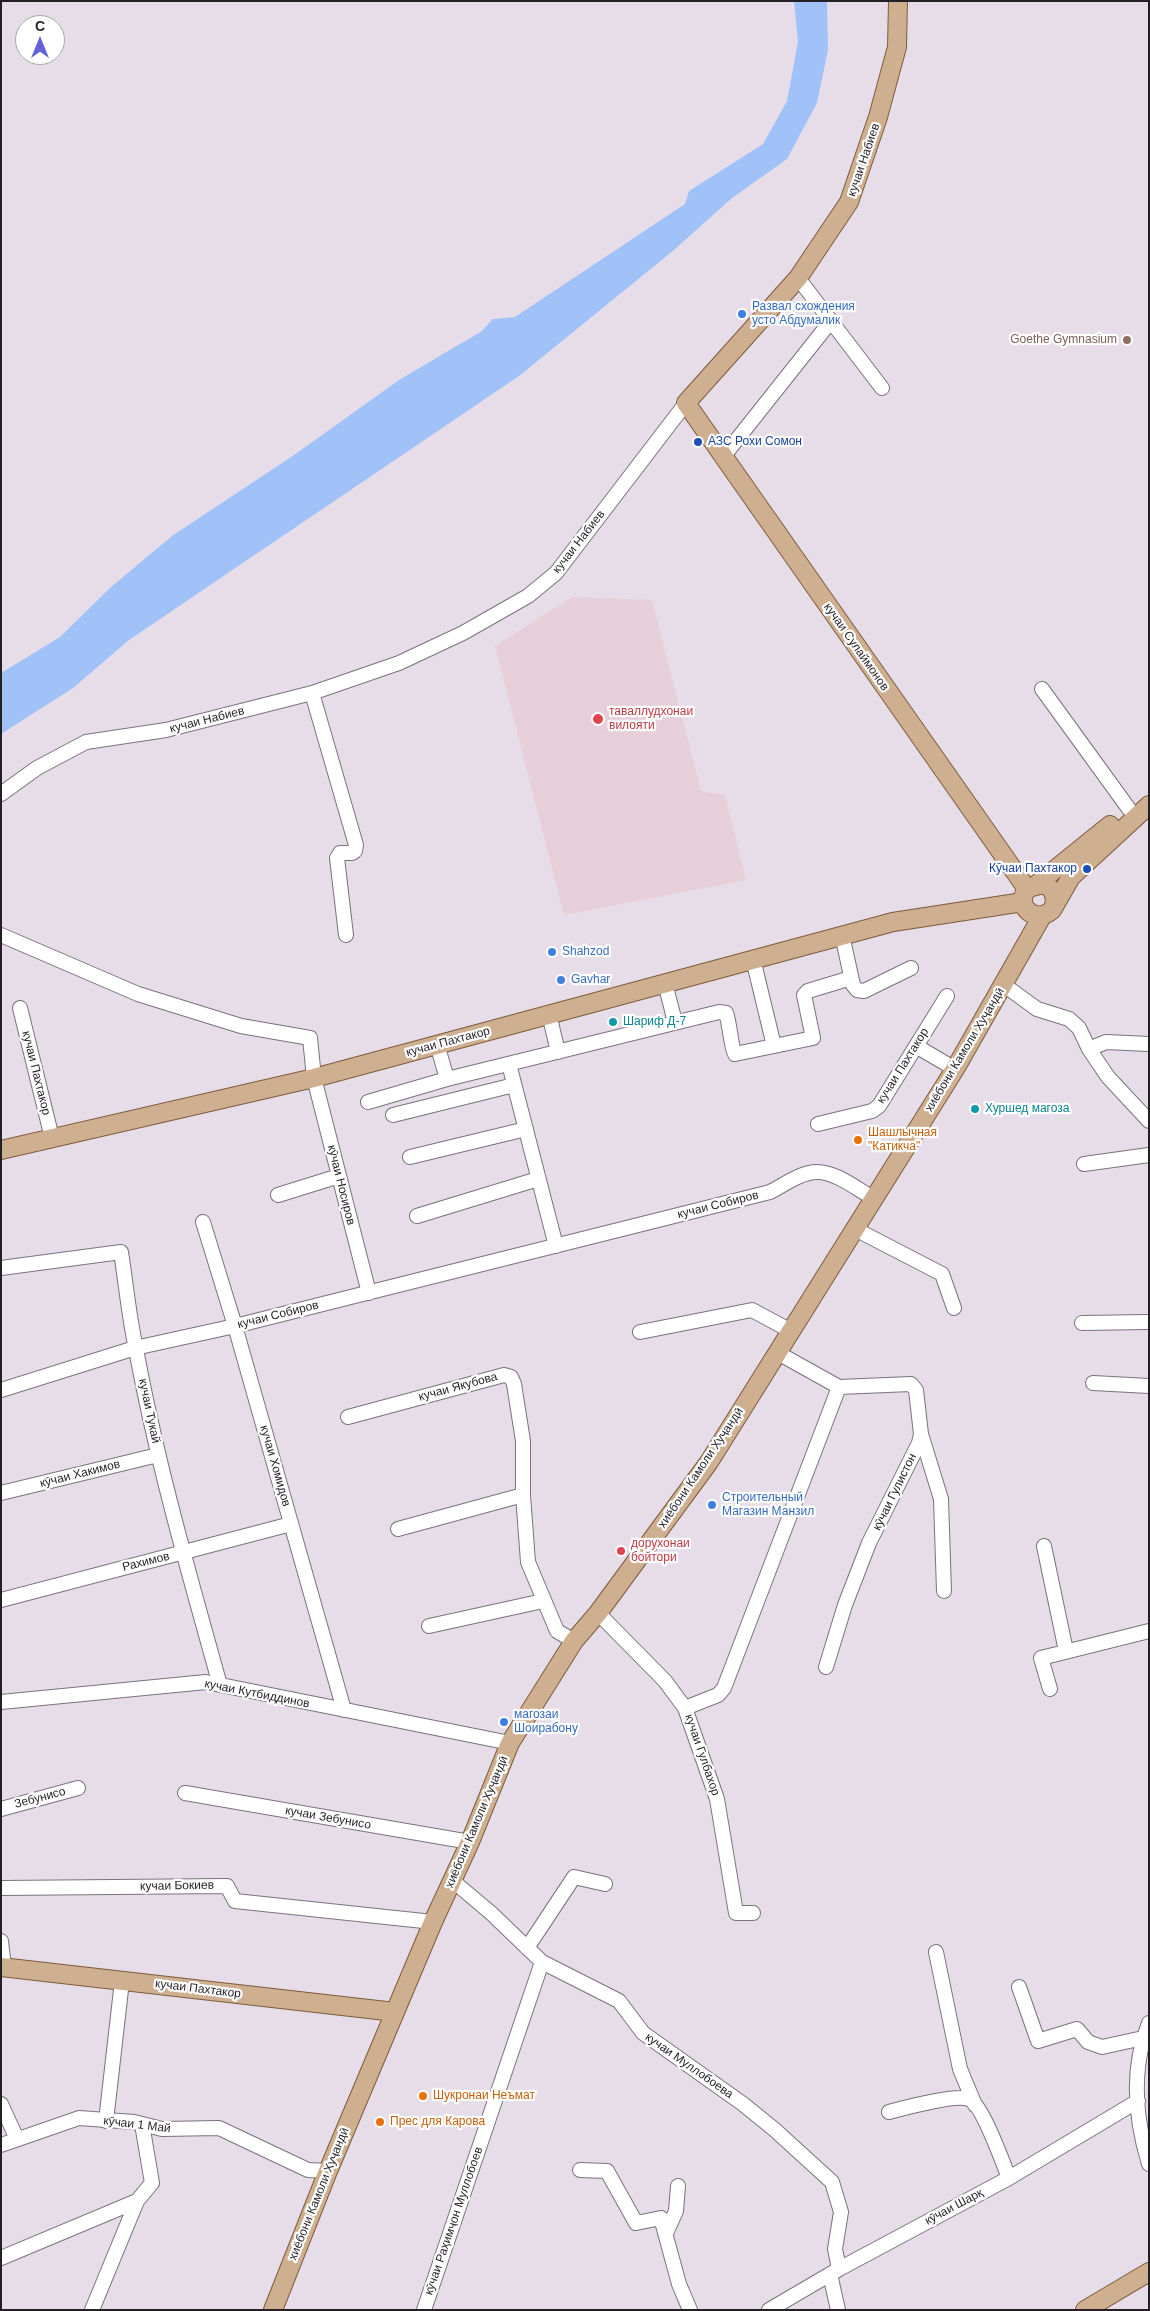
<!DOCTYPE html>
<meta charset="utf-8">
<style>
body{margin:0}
#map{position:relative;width:1150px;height:2311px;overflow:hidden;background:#e6dde9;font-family:Helvetica,sans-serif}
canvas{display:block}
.frame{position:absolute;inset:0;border:2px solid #231f24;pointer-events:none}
.north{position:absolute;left:15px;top:15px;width:50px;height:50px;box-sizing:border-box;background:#fff;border:1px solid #a7a5a7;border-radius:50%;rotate:0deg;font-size:14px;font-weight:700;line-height:20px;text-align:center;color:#231f24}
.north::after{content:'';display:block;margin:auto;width:18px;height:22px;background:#6461da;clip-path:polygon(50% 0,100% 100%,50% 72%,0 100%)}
</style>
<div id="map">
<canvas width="1150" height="2311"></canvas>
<div class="frame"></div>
<div class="north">С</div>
</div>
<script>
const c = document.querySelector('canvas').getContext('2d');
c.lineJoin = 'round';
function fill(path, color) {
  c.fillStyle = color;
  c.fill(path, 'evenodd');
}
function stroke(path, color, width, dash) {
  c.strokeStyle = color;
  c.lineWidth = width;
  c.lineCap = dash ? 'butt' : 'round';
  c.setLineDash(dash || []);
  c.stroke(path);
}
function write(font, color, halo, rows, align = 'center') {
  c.font = font + ' Helvetica,sans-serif';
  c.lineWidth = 4.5;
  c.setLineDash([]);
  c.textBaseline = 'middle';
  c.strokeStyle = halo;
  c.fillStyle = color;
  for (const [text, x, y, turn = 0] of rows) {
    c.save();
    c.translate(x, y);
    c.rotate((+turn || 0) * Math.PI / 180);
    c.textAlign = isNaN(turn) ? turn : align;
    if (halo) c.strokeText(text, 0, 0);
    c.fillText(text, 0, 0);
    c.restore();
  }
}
const medical = new Path2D(`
 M572,597l80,3 49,191 24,4 21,85 -182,35 -69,-269z`);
const water = new Path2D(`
 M794,1h33l1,49 -11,53 -30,56 -55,39 -58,52 -155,126 -390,264 -56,48 -72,46v-61l59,-36 51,-50 61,-51 122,-81 105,-75 83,-49 11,-12 22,-2 170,-113 4,-13 74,-47 24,-43 11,-59z`);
const minor = new Path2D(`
 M798,278l84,110
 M723,457l108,-136
 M1042,689l87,120
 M312,693l44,152 -1,6 -3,2h-12l-3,5 9,77
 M1,794l36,-26 49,-26 80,-12 146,-37 87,-30 64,-30 65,-37 28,-23 130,-170
 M1,935l137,59 103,32 69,12 4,40 55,215
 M842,935l11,50 4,5 7,1 47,-23
 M753,959l21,87
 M665,983l10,39
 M1004,985l33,24 32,10 10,9 10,21 19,28 41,44
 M20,1008l32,130
 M549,1014l9,38
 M437,1044l10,35
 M916,1046l39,23
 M1089,1049l17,-7 43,2
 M509,1064l47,182
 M368,1102l79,-23 272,-67 7,1c4,11 5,35 9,41l78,-16 -9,-43 4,-4 43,-13
 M393,1115l121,-30
 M818,1124l54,-13 7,-5 68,-110
 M410,1157l116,-28
 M1084,1164l65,-9
 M278,1195l61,-19
 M417,1216l121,-37
 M203,1222l32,104 109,384
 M855,1229l87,45 12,34
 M1,1268l120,-16c5,32 8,65 15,97 21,114 53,225 84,336
 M1082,1323l67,-1
 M640,1332l112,-22 39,21
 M1093,1383l56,3
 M1,1390l134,-42 100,-22 535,-134c14,-7 31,-20 47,-20 19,0 40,17 56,26
 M348,1417l156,-42 7,2 3,7 9,57v54l5,67 29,69 17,10
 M921,1434l20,65 3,92
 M1,1493l157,-38
 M398,1529l125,-34
 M1044,1546l22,105
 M1,1600l290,-76
 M598,1613l67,68 20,27 32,91 19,114h17
 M429,1626l114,-25
 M826,1667l19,-62 24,-62 50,-100 2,-9 -5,-44 -5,-6 -72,3
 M1050,1689l-9,-31 108,-27
 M1,1702l205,-20 304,61
 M685,1708l33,-13 6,-7 115,-301 -61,-34
 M185,1793l285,49
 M1,1809l77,-21
 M453,1881l38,32 51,49 77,39 24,32 100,71 32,26 57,52 9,30 -6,37 4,20
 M1,1888l226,-2 8,15 198,21
 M1,1941l3,26
 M527,1948l47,-71 31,7
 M936,1952l24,117 15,36
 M1019,1987l19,54 39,-12 11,13 14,5 41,-9
 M1149,2023c-18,45 -14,95 0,141
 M1,2104l16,35
 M889,2112c15,-4 67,-18 80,-13 13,5 34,64 40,79
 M106,2121l16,-140
 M1,2145l78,-27 55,4 28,7 57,-1 89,42 20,1
 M580,2170l27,1 29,52 25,-5 18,66 11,26
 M666,2233l10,-22 2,-25
 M1,2258l136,-57
 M830,2274l8,36
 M92,2310l45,-109 15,-18 -10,-59
 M424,2310l118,-348
 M769,2310l70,-41 170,-91 129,-77`);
const major = new Path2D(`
 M898,1l-1,46 -19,70 -29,85 -51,76 -112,125 341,486
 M1037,884l73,-59
 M1054,906c2,-11 -1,-18 -11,-22l-15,4c-15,17 7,37 24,22l19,-33 78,-72
 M1,1150l313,-72 579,-156 130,-20
 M1,1967l394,45
 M273,2310l55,-139 105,-249 37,-80 40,-99 64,-102 24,-28 111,-151 246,-393 87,-153
 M1085,2310l64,-38`);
const markers = [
 [742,314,5,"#3f7fe0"],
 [1127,340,5,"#8d6e63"],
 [698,442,5,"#1a4fb4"],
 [598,719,6,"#e0444e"],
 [1087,869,5,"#1a4fb4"],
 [552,952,5,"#3f7fe0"],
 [561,980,5,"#3f7fe0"],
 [613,1022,5,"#0f9aa8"],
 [975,1109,5,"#0f9aa8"],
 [858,1140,5,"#e8710a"],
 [712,1505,5,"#3f7fe0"],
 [621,1551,5,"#e0444e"],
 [504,1722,5,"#3f7fe0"],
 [423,2096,5,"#e8710a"],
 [380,2122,5,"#e8710a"]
];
const streetNames = [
 ["кучаи Набиев",864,160,-71],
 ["кучаи Набиев",579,542,-52],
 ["кучаи Сулаймонов",856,647,55],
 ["кучаи Набиев",207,720,-14],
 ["кучаи Пахтакор",448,1042,-15],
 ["хиёбони Камоли Хуҷандӣ",965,1050,-59],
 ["кучаи Пахтакор",903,1066,-58],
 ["кучаи Пахтакор",36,1073,76],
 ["кӯчаи Носиров",341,1185,76],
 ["кучаи Собиров",718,1205,-14],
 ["кучаи Собиров",278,1315,-14],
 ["кучаи Якубова",458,1387,-15],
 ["кучаи Тукай",149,1411,78],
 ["кучаи Хомидов",275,1466,74],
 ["хиёбони Камоли Хуҷандӣ",701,1468,-56],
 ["кӯчаи Хакимов",80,1474,-14],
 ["кӯчаи Гулистон",895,1492,-64],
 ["Рахимов",146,1562,-14],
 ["кучаи Кутбиддинов",257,1694,11],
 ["кучаи Гулбахор",702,1755,71],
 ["Зебунисо",40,1798,-15],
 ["кучаи Зебунисо",328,1818,10],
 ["хиёбони Камоли Хуҷандӣ",477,1822,-67],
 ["кучаи Бокиев",177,1886,-1],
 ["кучаи Пахтакор",198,1989,7],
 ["кучаи Муллобоева",689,2066,35],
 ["кӯчаи 1 Май",137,2125,7],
 ["хиёбони Камоли Хуҷандӣ",319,2194,-68],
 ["кӯчаи Шарқ",954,2207,-28],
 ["кӯчаи Раҳимҷон Муллобоев",454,2221,-71]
];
const shopNames = [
 ["Развал схождения",752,307],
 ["усто Абдумалик",752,321],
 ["Shahzod",562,952],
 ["Gavhar",571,980],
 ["Строительный",722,1498],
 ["Магазин Манзил",722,1512],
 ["магозаи",514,1715],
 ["Шоирабону",514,1729]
];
const educationNames = [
 ["Goethe Gymnasium",1117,340]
];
const transitNames = [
 ["АЗС Рохи Сомон",708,442],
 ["Кӯчаи Пахтакор",1077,869,"right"]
];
const healthNames = [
 ["таваллудхонаи",609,712],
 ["вилояти",609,726],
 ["дорухонаи",631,1544],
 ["бойтори",631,1558]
];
const cultureNames = [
 ["Шариф Д-7",623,1022],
 ["Хуршед магоза",985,1109]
];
const foodNames = [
 ["Шашлычная",868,1133],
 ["\"Катикча\"",868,1147],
 ["Шукронаи Неъмат",433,2096],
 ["Прес для Карова",390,2122]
];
fill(medical, '#e7cfd9');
fill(water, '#a0c2f8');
stroke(minor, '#7a727d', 16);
stroke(major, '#7d5b3a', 20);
stroke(minor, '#fff', 14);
stroke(major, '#ceb090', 18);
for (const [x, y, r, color] of markers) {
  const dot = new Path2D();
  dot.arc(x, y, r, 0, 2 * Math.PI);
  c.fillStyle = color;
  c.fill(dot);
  stroke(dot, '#fff', 2);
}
write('12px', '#231f24', '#fff', streetNames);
write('12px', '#366cbe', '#fff', shopNames, 'left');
write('12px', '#785e54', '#fff', educationNames, 'right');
write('12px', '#164399', '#fff', transitNames, 'left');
write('12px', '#be3a42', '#fff', healthNames, 'left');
write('12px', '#0d838f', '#fff', cultureNames, 'left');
write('12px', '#c56008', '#fff', foodNames, 'left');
</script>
